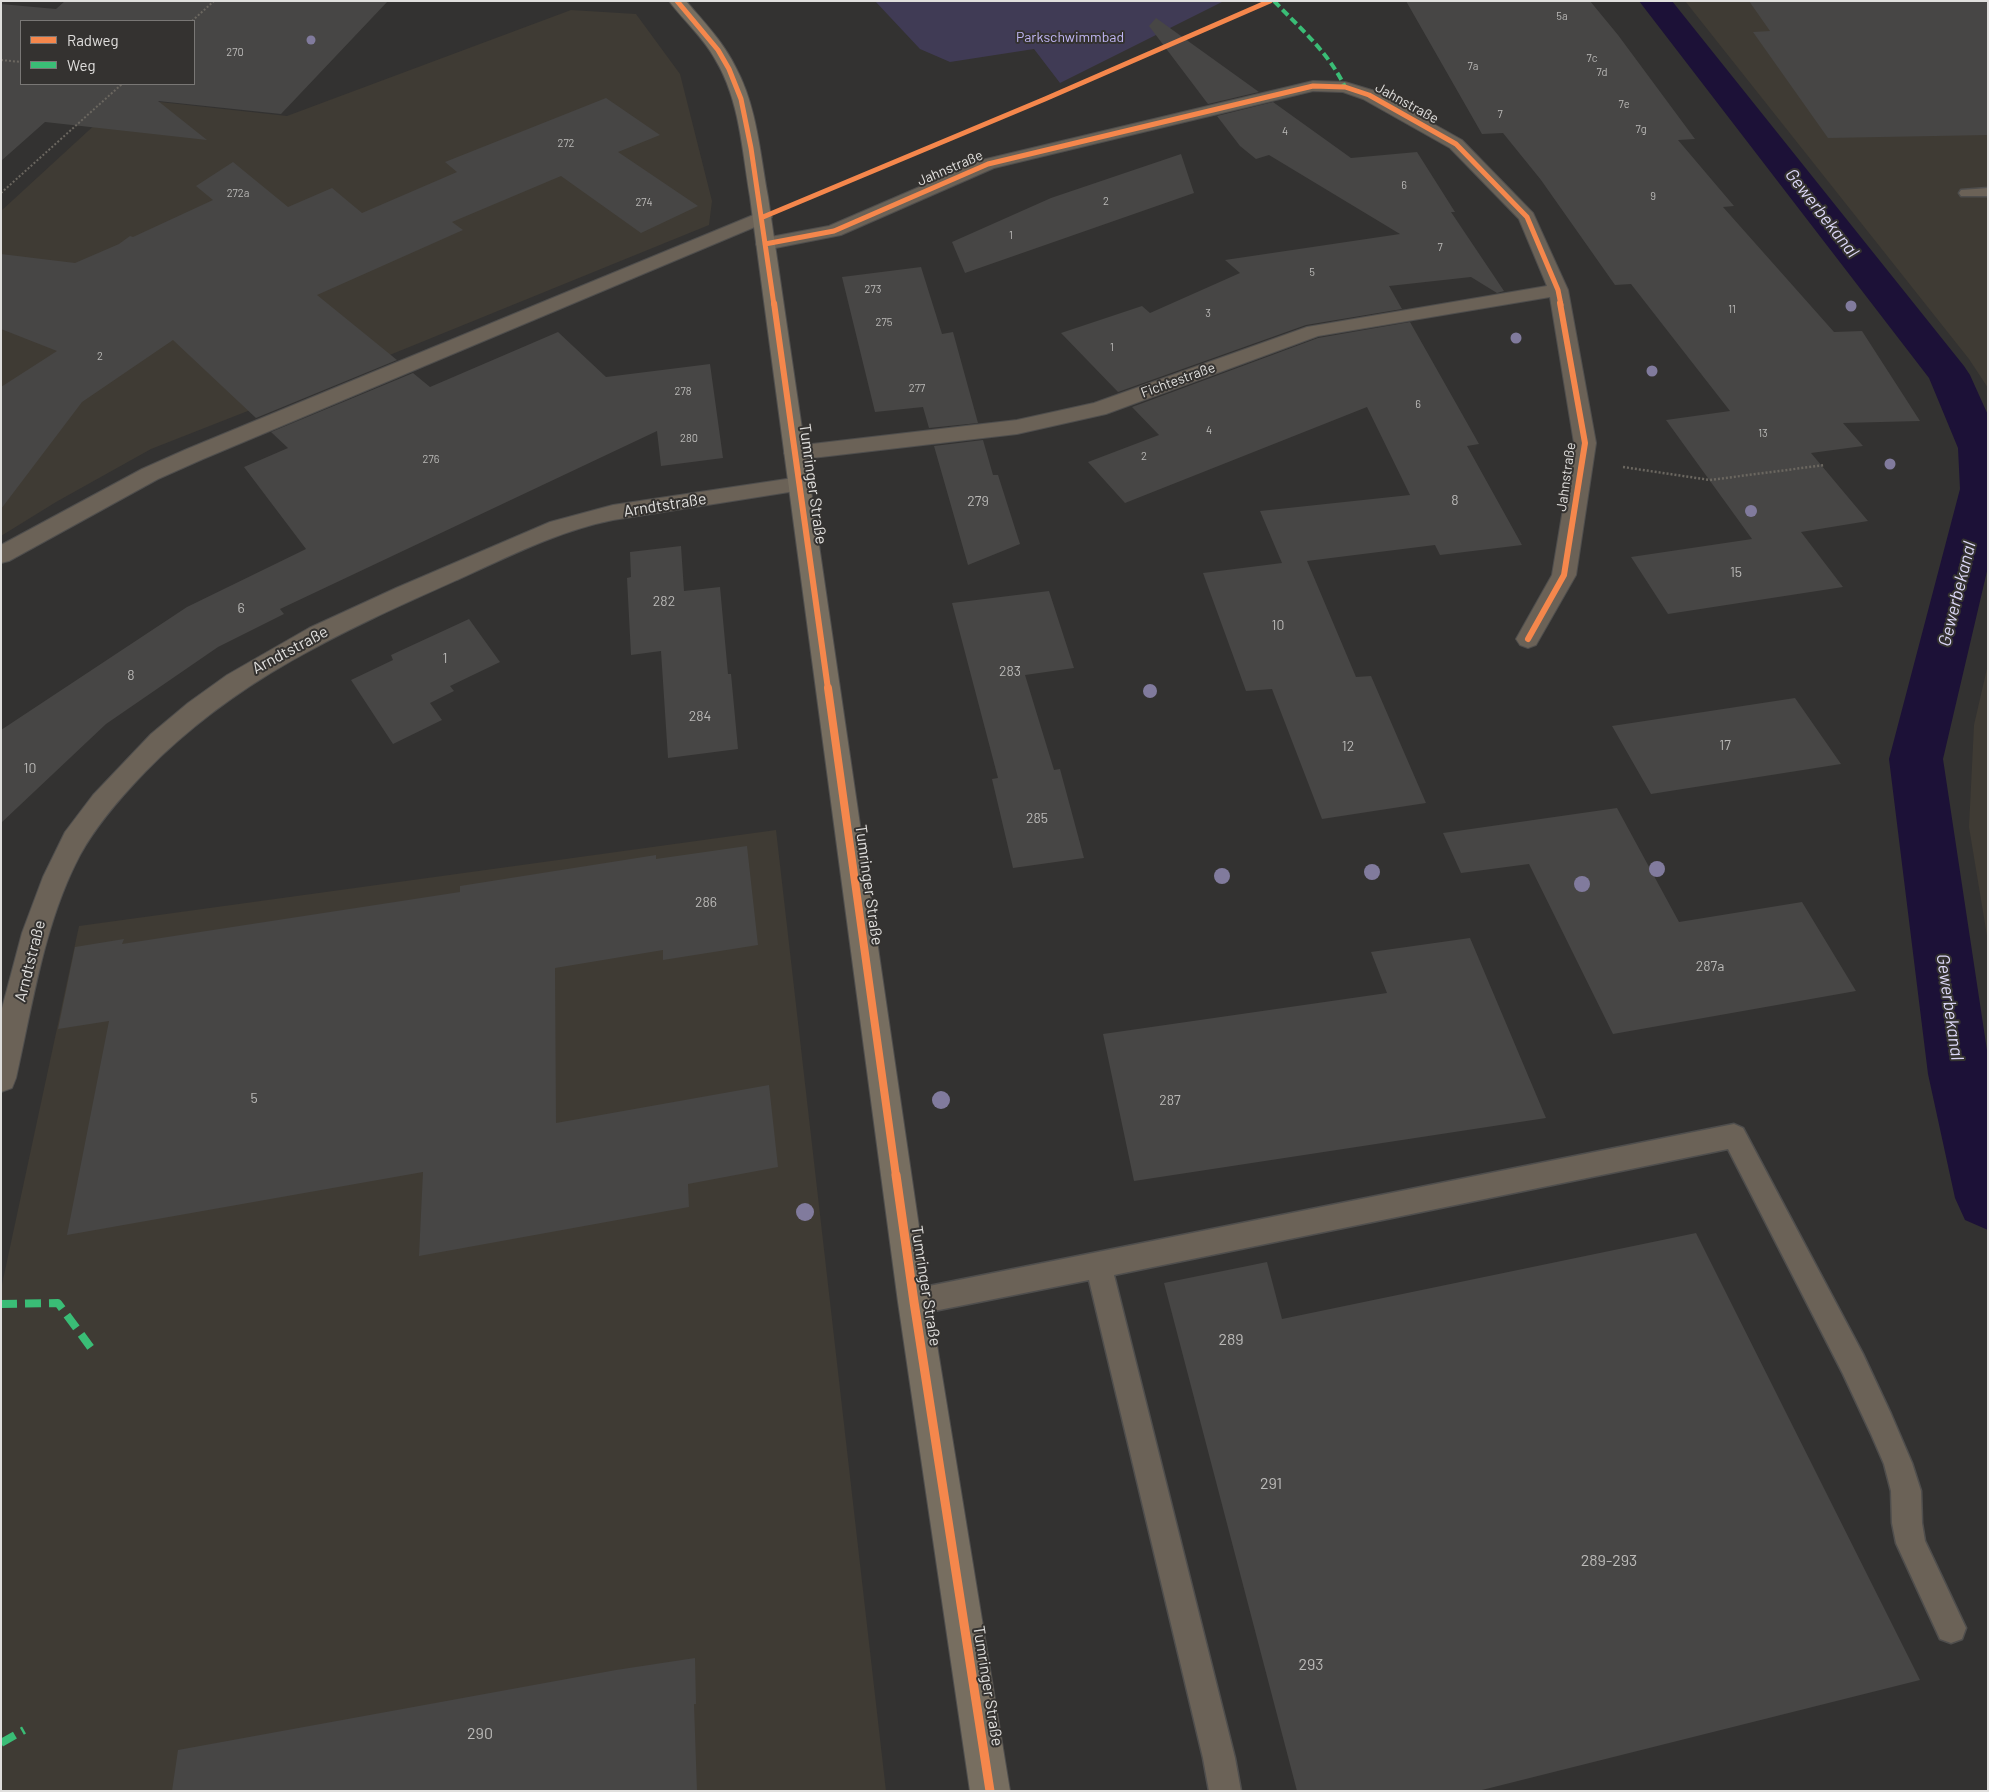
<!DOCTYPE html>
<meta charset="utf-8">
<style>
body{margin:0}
#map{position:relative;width:1989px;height:1792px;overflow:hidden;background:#333231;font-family:Barlow,sans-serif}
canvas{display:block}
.frame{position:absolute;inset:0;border:2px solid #e0dfdd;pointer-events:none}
.legend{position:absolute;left:20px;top:20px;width:175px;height:65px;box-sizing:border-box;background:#343230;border:1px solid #797775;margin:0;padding:6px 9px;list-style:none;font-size:15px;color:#e0dfdd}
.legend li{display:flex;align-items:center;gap:10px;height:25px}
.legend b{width:25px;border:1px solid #797775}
</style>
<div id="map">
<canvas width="1989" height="1792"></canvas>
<div class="frame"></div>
<ul class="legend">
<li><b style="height:6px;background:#f5874c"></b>Radweg</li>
<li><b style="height:6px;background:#3abd76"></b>Weg</li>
</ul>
</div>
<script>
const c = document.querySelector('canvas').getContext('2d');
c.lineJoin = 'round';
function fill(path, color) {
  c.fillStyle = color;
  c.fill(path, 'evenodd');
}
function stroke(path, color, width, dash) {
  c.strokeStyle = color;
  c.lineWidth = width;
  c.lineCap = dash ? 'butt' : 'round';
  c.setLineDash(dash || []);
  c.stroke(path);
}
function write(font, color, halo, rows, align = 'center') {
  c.font = font + ' Barlow,sans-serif';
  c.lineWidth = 4;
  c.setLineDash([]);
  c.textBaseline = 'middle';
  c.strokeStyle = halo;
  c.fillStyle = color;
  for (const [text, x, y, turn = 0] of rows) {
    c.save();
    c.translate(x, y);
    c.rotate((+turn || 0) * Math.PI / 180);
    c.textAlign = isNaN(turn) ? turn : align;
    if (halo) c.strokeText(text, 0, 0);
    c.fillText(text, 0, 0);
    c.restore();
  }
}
const built = new Path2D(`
 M1685,1h303v387l-19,-29z
 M571,10l65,4 44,60 32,127 -3,24 -339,138 -219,86 -95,53 -55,34v-325l123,-113 163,18z
 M1988,664v278l-19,-115 5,-102z
 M776,830l110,961h-885v-502l78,-363z`);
const green = new Path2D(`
 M875,1h349l-164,82 -26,-34 -84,13 -30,-13z`);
const canal = new Path2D(`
 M1639,1h33l292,365 6,9 18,40v152l-45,192 45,298v173l-23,-10 -10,-22 -27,-124 -39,-315 71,-270 -2,-41 -29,-70z`);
const building = new Path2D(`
 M65,1h323l-107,113 -123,-13 49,39 -162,-18 -44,39v-157l55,5zM21,21h173v63h-173z
 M1406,1h184l28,34 77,104 -17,1 56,66 -11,1 111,125 28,-1 58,90 -77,2 20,23 -52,7 57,68 -67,11 42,55 -175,27 -37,-57 121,-18 -86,-119 64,-9 -99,-127 -16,1 -74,-105 -38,-47 -21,1z
 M1749,1h239v134l-160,3 -75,-106 17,-1z
 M1156,18l103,74 -51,12 -59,-78z
 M606,98l54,37 -42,17 80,54 -57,27 -80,-57 -109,46 11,8 -146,65 80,65 -141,58 -83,-78 -91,62 -81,107v-122l56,-36 -56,-22v-75l74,9 44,-19 11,-8 3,1 80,-37 -17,-14 37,-24 55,45 44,-19 30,25 95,-41 -12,-10z
 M1273,102l78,56 66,-6 38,60h-4l53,79 -7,2 -26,-16 -82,9 13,23 -96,16 -188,67 -57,-59 81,-27 8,7 90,-40 -15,-13 175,-26 -131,-79 -13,4 -16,-13 -23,-30z
 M1181,154l13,39 -229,80 -13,-31 99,-44z
 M921,267l21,67 11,-2 25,91 -49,5 -6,-21 -48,5 -33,-135z
 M1410,322l69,122 -12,2 55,99 -82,10 -5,-10 -128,16 49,116 15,-1 55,127 -104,16 -50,-130 -26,2 -43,-118 79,-10 -22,-52 150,-16 -43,-88 -242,96 -37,-41 71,-27 -27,-28 186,-69z
 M558,332l48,45 104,-13 13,94 -62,8 -4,-35 -377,178 4,5 -66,33 -112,77 -105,99v-93l186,-123 119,-58 -62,-82 44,-19 -17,-16 142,-59 17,14z
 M983,440l10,35h5l22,69 -52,21 -34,-119z
 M681,546l3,45 36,-4 8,87h3l7,75 -70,9 -7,-107 -30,4 -4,-77 4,-1 -1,-25z
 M1049,591l25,77 -49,7 29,95 6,-1 24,89 -71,10 -21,-89 6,-1 -46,-175z
 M469,619l31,43 -50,24 4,5 -24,12 12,17 -49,24 -42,-64 42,-20 -2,-5z
 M1795,698l46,66 -190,30 -39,-68z
 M1617,808l62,114 123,-20 54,89 -243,43 -84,-170 -68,9 -18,-40z
 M747,846l11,99 -95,15v-10l-108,18 1,155 213,-38 9,82 -90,17 1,23 -270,49 4,-84 -356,63 42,-214 -51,8 17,-82 49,-8 -2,5 338,-52v-6l196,-31v4z
 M1470,938l76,180 -412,63 -31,-147 284,-41 -16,-41z
 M1696,1233l224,447 -442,111h-181l-133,-508 103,-21 15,57z
 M695,1658l1,46h-2l3,87h-525l6,-41 438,-80z`);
const pathFar1 = new Path2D(`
 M192,21l22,-20
 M1,60l20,2
 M1,193l121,-109`);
const path = new Path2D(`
 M1623,467l87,13 115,-15`);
const lane = new Path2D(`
 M1988,188v8h-27l-2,-3 2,-3z
 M1734,1124l9,4 120,226 28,60 21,49 9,28 1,32 3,18 41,87 -4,11 -11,4 -11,-4 -44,-96 -4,-20 -1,-32 -7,-27 -13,-30 -28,-60 -115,-225 -614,126 121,483 6,33h-32l-6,-33 -114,-478 -175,35 -10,-3 -3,-10 3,-10 10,-3z`);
const street = new Path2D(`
 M1313,81l32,1 30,9 87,49 71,73 35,77 28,153 -20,132 -40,70 -8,3 -8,-3 -4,-6 36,-64 22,-132 -24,-146 -232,39 -212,78 -89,20 -222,26 -8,-2 -3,-5 3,-5 8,-2 222,-26 77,-17 213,-76 240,-41 -28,-67 -69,-71 -87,-49 -20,-7 -30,-1 -319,77 -153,67 -76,15 -7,-2 -2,-4 2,-4 7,-2 64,-12 153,-66z
 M763,211l6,2 3,4 -3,4 -566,238 -45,20 -149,82 -8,2v-18l141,-76 45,-20z
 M800,477l8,2 3,5 -3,5 -195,31c-55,11 -105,37 -156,60 -116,52 -221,99 -312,192 -24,25 -48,52 -65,83 -36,68 -47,148 -64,223l-4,10 -11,4v-80l21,-79 21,-56 22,-45 28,-37 58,-61 37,-31 39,-28 82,-47 87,-40 154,-66 63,-17z`);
const secondary = new Path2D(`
 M669,1h17c18,21 38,42 50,67 21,39 24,86 32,129l162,1105 80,489h-40l-72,-489 -148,-1105c-8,-46 -10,-97 -35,-138 -12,-22 -31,-38 -46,-58z`);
const quietFar1 = new Path2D(`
 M1274,1c26,27 55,52 71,86`);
const quiet = new Path2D(`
 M1,1304l57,-1 36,49
 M1,1743l23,-13`);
const cyclewayFar3 = new Path2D(`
 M677,1l41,49 11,19 12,30 10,49 23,157
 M763,217l282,-118 225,-98
 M765,244l69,-13 154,-67 325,-78 32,1 24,8 87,49 71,73 31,73 3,15`);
const cyclewayFar2 = new Path2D(`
 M774,303l54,386
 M1528,639l36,-64 21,-132 -25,-140`);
const cyclewayFar1 = new Path2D(`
 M828,688l68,488`);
const cycleway = new Path2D(`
 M896,1175l18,127 76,489`);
const trees = [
 [311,40,4.5],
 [1851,306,5.5],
 [1516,338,5.5],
 [1652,371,5.5],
 [1890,464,5.5],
 [1751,511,6],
 [1150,691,7],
 [1657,869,8],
 [1372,872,8],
 [1222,876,8],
 [1582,884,8],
 [941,1100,9],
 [805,1212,9]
];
const farNumbernames = [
 ["5a",1562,16],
 ["270",235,52],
 ["7c",1592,58],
 ["7a",1473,66],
 ["7d",1602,72],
 ["7e",1624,104],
 ["7",1500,114],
 ["7g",1641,129],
 ["4",1285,131],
 ["272",566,143],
 ["6",1404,185],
 ["272a",238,193],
 ["9",1653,196],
 ["2",1106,201],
 ["274",644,202],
 ["1",1011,235],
 ["7",1440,247],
 ["5",1312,272],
 ["273",873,289],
 ["11",1732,309],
 ["3",1208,313],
 ["275",884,322],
 ["1",1112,347],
 ["2",100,356],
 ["277",917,388],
 ["278",683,391],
 ["6",1418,404],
 ["4",1209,430],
 ["13",1763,433],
 ["280",689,438],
 ["2",1144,456],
 ["276",431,459]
];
const farParknames = [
 ["Parkschwimmbad",1070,37]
];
const farStreetnames = [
 ["Jahnstraße",1407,103,29],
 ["Jahnstraße",950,168,-23],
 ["Fichtestraße",1178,380,-20],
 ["Jahnstraße",1566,477,-82]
];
const numberNames = [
 ["8",1455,500],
 ["279",978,501],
 ["15",1736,572],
 ["282",664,601],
 ["6",241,608],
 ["10",1278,625],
 ["1",445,658],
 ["283",1010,671],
 ["8",131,675],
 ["284",700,716],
 ["17",1725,745],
 ["12",1348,746],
 ["10",30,768],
 ["285",1037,818],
 ["286",706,902],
 ["287a",1710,966],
 ["5",254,1098],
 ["287",1170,1100]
];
const streetNames = [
 ["Tumringer Straße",813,484,82],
 ["Arndtstraße",665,505,-9],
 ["Arndtstraße",290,650,-28],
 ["Tumringer Straße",869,885,82],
 ["Arndtstraße",30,961,-76],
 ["Tumringer Straße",926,1286,81],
 ["Tumringer Straße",988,1686,81]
];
const nearNumbernames = [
 ["289",1231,1340],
 ["291",1271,1484],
 ["289-293",1609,1561],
 ["293",1311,1665],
 ["290",480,1734]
];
const waterNames = [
 ["Gewerbekanal",1822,213,52],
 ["Gewerbekanal",1957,594,-76],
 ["Gewerbekanal",1950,1007,82]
];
fill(built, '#3f3b34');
fill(green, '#403b55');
fill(canal, '#1c1137');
fill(building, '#474645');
stroke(lane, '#4f4e4d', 3);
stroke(street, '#4f4e4d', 2);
stroke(secondary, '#4f4e4d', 2);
stroke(pathFar1, '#6b6760', 2, [2, 2]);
stroke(path, '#6b6760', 2.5, [2, 2]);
fill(lane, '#6b6257');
fill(street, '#6b6257');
fill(secondary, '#776e60');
stroke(quietFar1, '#3abd76', 4, [8, 4]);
stroke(quiet, '#3abd76', 8, [16, 8]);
stroke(cyclewayFar3, '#f5874c', 5);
stroke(cyclewayFar2, '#f5874c', 6);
stroke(cyclewayFar1, '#f5874c', 8);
stroke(cycleway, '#f5874c', 9);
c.fillStyle = '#817b9d';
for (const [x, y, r] of trees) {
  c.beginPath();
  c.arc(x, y, r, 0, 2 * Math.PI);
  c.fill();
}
write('11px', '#bab9b7', null, farNumbernames);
write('14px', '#c1b7f5', '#343230', farParknames);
write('14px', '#e0dfdd', '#343230', farStreetnames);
write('14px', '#bab9b7', null, numberNames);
write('16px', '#e0dfdd', '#343230', streetNames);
write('16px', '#bab9b7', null, nearNumbernames);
write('italic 18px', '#dcd7f7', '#343230', waterNames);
</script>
